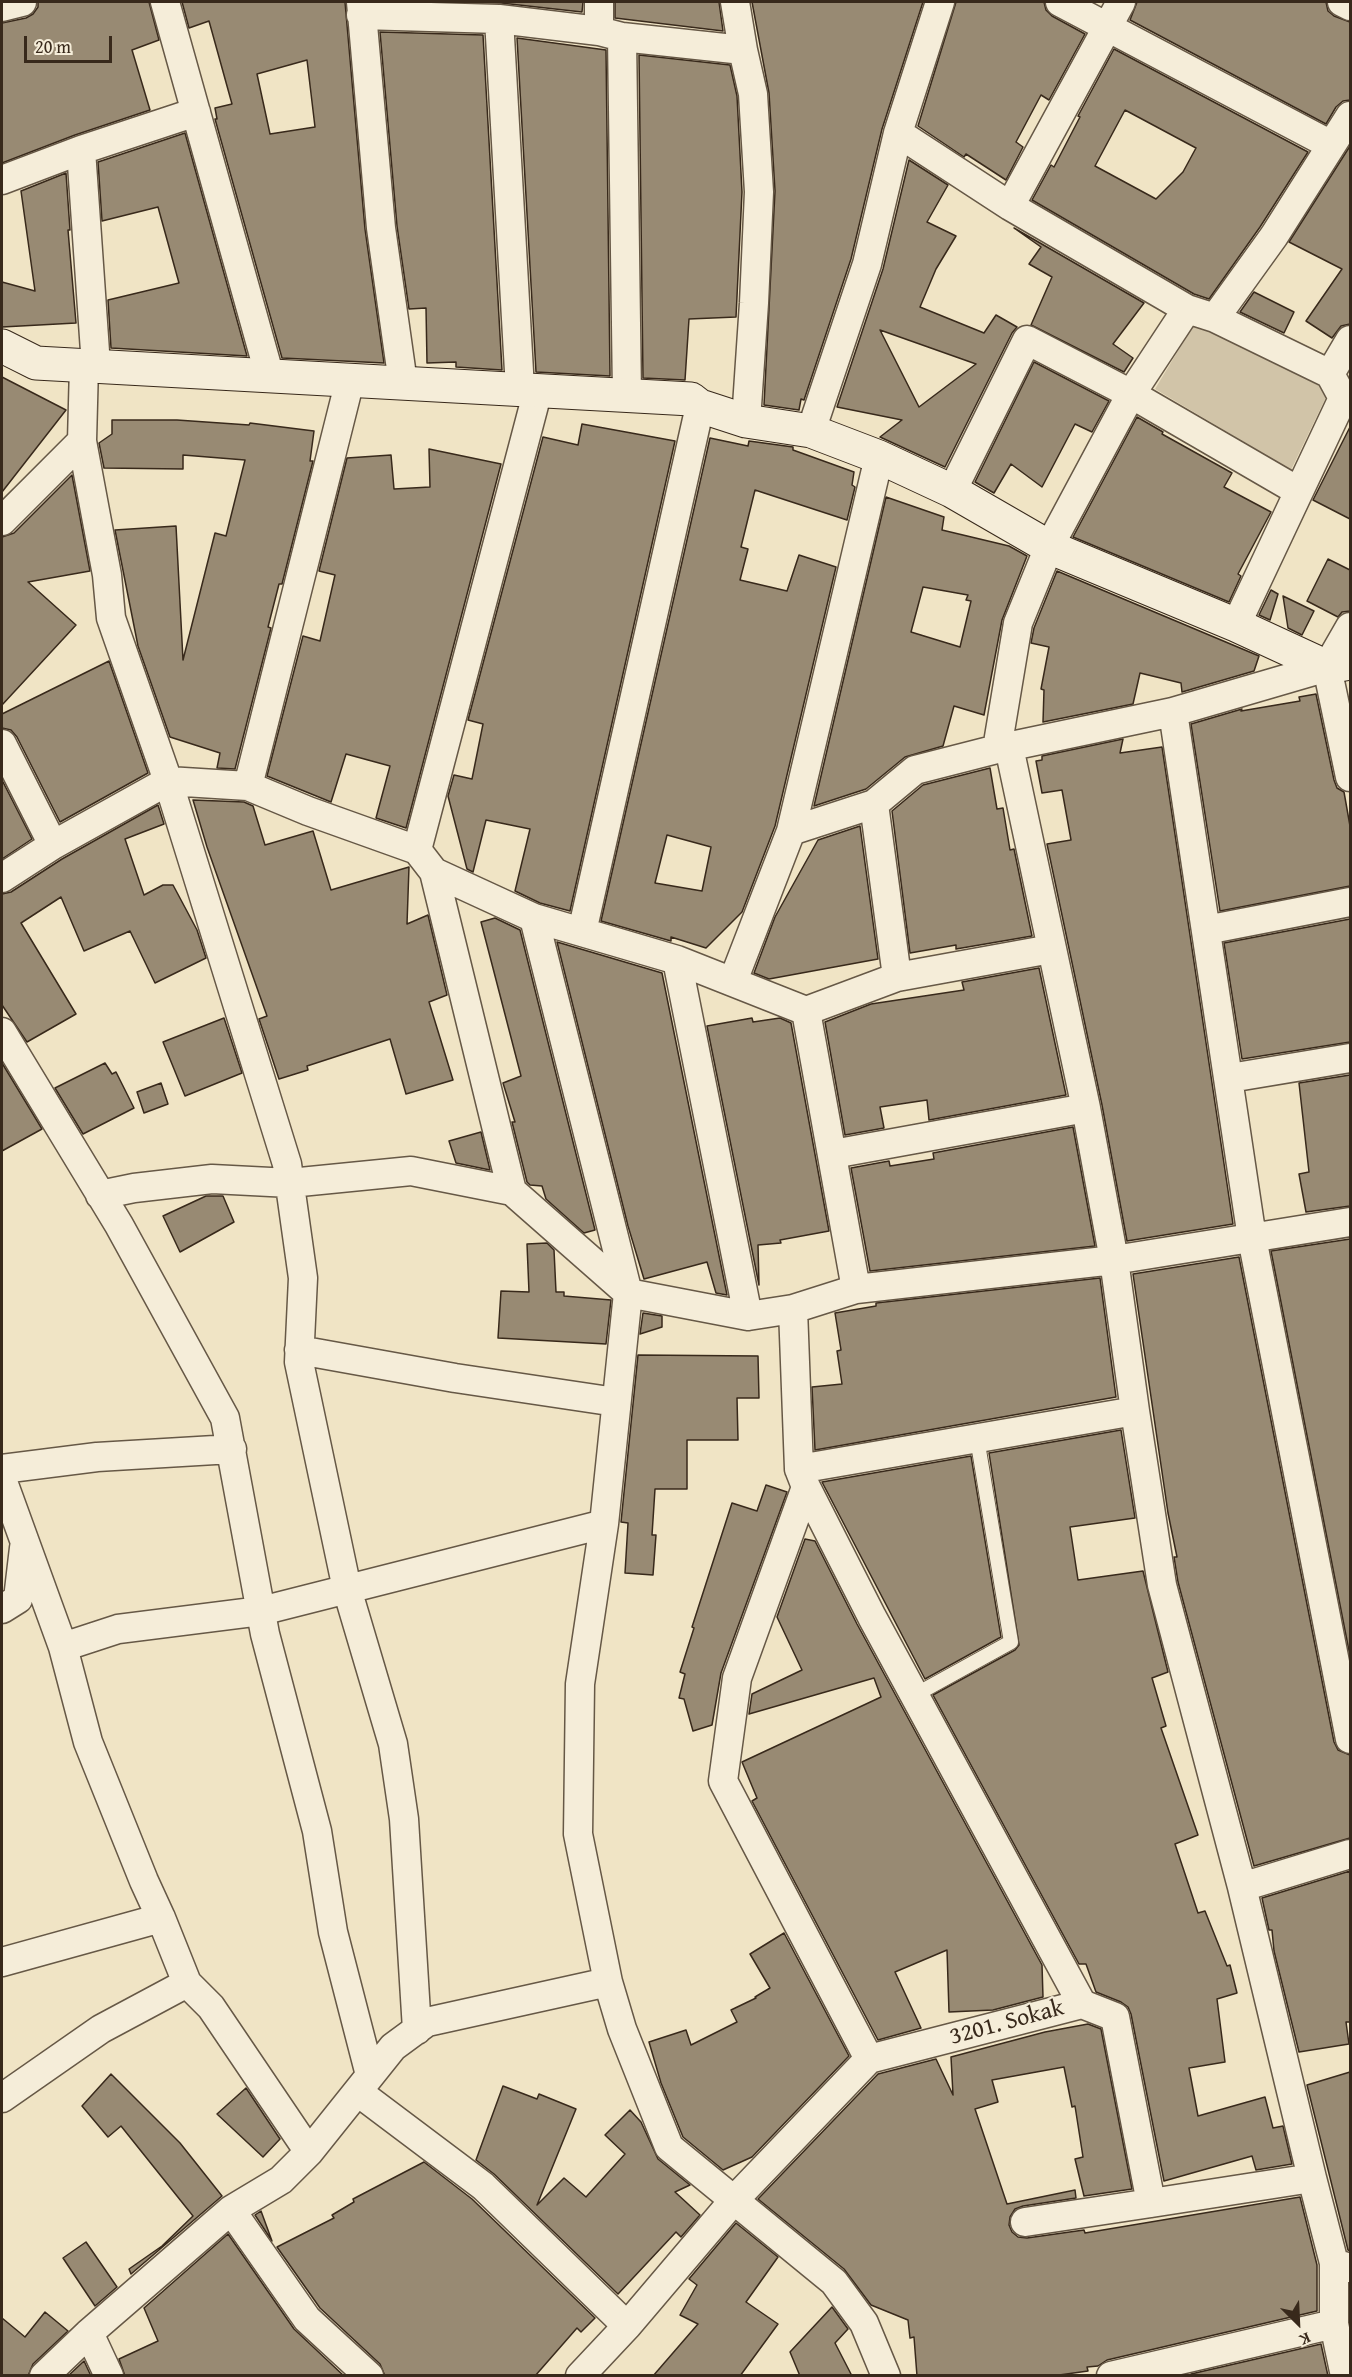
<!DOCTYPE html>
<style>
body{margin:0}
#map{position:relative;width:1352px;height:2377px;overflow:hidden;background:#f0e4c5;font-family:"Gentium Book Plus",serif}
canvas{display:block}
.frame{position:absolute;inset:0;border:3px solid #38291b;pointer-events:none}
.north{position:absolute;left:1268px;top:2293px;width:60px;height:60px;-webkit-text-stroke:4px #f5edd9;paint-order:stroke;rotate:156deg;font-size:16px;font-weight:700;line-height:24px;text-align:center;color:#38291b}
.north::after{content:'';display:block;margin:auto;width:21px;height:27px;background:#38291b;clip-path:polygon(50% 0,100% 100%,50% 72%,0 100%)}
.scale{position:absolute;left:24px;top:36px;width:88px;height:27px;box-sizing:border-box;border:3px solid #38291b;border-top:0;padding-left:8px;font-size:18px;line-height:21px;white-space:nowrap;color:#38291b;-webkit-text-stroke:4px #f5edd9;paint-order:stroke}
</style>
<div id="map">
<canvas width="1352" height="2377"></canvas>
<div class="frame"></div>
<div class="north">K</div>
<div class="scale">20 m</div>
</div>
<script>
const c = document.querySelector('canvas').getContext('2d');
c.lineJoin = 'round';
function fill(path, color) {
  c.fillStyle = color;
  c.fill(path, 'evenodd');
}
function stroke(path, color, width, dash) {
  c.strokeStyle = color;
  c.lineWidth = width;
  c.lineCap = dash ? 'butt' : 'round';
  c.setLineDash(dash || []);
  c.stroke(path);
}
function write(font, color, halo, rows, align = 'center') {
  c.font = font + ' "Gentium Book Plus",serif';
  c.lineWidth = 4.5;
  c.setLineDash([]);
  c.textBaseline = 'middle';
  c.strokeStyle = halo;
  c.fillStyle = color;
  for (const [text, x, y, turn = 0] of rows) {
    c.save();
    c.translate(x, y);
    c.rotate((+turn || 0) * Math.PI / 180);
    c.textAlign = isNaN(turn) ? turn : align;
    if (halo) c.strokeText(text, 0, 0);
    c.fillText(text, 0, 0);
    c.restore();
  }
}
const green = new Path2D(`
 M1196,321l133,70 -38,79 -136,-81z`);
const building = new Path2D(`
 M38,2h111l10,38 -27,10 18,60 -75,25 -73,28v-140l24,-5 7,-4 5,-7z
 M182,2h163l20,227 19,134 -102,-5 -67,-239h2l-2,-11 17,-4 -23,-83 -20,7zM307,60l8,67 -45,7 -13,-60z
 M465,2h118l-1,10 -81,-9z
 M615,2h104l4,29 -108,-13z
 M752,2h171l-41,127 -31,130 -47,141 -3,-1 -2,11 -35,-5 11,-214 -6,-98z
 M956,2h88l2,8 6,6 33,18 -36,66 -8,-5 -25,47 7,5 -17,33 -40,-26 -2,3 -46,-31z
 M1137,2h189l2,9 6,5 16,6v78l-7,1 -7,6 -10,17 -196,-104z
 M380,32l103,3 19,335 -46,-3v-5l-29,1 -1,-55 -17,1 -12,-83z
 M517,38l89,12 4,326 -74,-4z
 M1114,49l194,103 -48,75 -51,72 -15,-5 -162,-94 19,-35 3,2 26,-50 -2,-1zM1125,110l71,38 -13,24 -27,27 -61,-33z
 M639,55l91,10 7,31 5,96 -6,125 -47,2 -4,61 -42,-2z
 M185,133l62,223 -136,-8 -3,-48 71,-17 -21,-76 -56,14 -4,-59z
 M1350,146v178l-9,2 -9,12 -26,-17 36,-52 -53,-27z
 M909,160l39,25 -21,37 29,14 -20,33 -16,38 64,26 12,-18 21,12 -5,6 -67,134 -65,-30 22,-17 -65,-13 46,-138zM880,330l96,34 -57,43z
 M66,173l4,57h-2l8,93 -74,4v-45l33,9 -14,-100z
 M1014,228l130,75 -31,41 20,14 -9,14 -93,-47 21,-48 -23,-13 12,-17z
 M1254,292l40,20 -10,21 -44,-21z
 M1034,362l75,39 -17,31 -17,-8 -33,63 -31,-23 -17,29 -19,-11z
 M2,377l64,33 -64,82z
 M1137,417l26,15 -1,2 70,39 -8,14 47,25 -33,62 3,2 -12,26 -156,-65z
 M112,420h65l72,5 1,-2 64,8 -4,30h3l-31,123h-3l-11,43 3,1 -36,141 -18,-1 3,-15 -50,-16 -32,-91 -23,-116 61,-4 7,134 32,-127 11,3 19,-76 -62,-5v14l-79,-1 -5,-25 13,-9z
 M582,424l93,17 -105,470 -30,-8 -25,-12 15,-62 -44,-9 -13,52 -6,-3 -19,-73 6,-21 18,4 11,-55 -15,-4 75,-283 35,8z
 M1350,427v92l-37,-19z
 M710,438l38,8 1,-5 44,6v3l61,22 -2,13 3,2 -8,33 -92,-30 -14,57 7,2 -8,31 47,11 12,-36 37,12 -61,259 -33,86 -36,36 -35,-11v4l-70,-20zM667,835l44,12 -9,44 -47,-8z
 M429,449l72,15 -95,364 -30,-10 14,-52 -44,-12 -15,48 -64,-26 36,-140 17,5 15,-66 -16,-4 28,-113 44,-3 3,34 36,-2z
 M72,475l18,96 -62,11 48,43 -74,80v-168l12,-4z
 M886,497l58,20 -2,13 67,16 18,10 -25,64 -18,95 -30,-9 -11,40 -38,11 -39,32 -52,17zM923,587l45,8 -2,5 5,1 -11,46 -49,-15z
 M1328,559l22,11v41l-8,1 -4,5 -31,-16z
 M1057,571l202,85 -5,15 -72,21 -1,-9 -41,-10 -7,31 -90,18 1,-32 -3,-1 8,-42 -18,-4 3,-15z
 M1271,590l7,4 -8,26 -11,-5z
 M1283,596l31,15 -12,24 -14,-7z
 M109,661l39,112 -88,49 -43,-85 -6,-7 -9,-2v-14z
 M1316,694l18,86 3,8 7,4 6,34v60l-130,25 -29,-187 51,-15 -1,2 59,-10 -1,-4z
 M1123,739l-3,14 42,-6 71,477 -106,17 -25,-136 -55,-261 24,-4 -9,-50 -20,3 -6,-32 6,-1v-4z
 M990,768l7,41 6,-1 7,42 4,-1 18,87 -76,13v-4l-46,8 -18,-142 31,-26z
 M2,780l30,59 -30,20z
 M193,800l51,2 9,4 12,39 48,-14 18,59 78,-23 -2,57 21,-9 19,80 -18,7 24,78 -47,14 -16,-55 -83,27 1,4 -29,9 -20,-60 8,-3 -60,-169z
 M158,805l6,19 -39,15 19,56 19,-10h10l24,45 9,28 -51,25 -25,-52 -46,20 -23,-54 -40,26 55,91 -49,28 -25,-37v-111l9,-2 51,-33z
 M860,826l18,133 -109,20 -15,-6 21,-56 43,-77z
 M495,918l25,12 75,300 -11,3 -38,-34 -4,-13 -12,-1 -3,-3 -15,-60h3l-12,-39 18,-7 -40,-154z
 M1350,919v123l-108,17 -18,-116z
 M557,942l105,31 65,322 -11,-2 -9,-31 -63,17 -16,-53z
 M1039,968l27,127 -137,25 -2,-20 -47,7 4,21 -39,7 -20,-113 46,-18 93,-14 -2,-8z
 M224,1018l18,55 -57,23 -22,-54z
 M752,1018l1,4 27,-4 11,5 38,208 -49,9 1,3 -23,2 1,40 -52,-259z
 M2,1063l40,66 -40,22z
 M105,1063l7,11 4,-2 18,36 -51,26 -28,-46z
 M1350,1075v131l-44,6 -7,-38 10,-2 -10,-89z
 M161,1083l7,21 -24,9 -7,-21z
 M1073,1127l22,119 -225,25 -19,-103 38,-7 1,5 44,-7 -1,-6z
 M481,1132l9,38 -34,-7 -7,-22z
 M206,1196h17l11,26 -54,30 -17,-36z
 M1350,1239v417l-79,-405z
 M547,1243l7,7 2,42h8v4l47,4 -5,44 -108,-6 3,-47 28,1 -2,-48z
 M1239,1257l95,485 4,8 12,5v83l-96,28 -76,-284 -4,-25h3l-9,-44 -35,-239z
 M1100,1278l16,119 -301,53 -3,-63 30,-3 -5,-33 4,-1 -6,-37 41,-7v-3z
 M643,1313l19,3v11l-22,7z
 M638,1355l120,1 1,42h-22l1,42h-51v49h-32l-3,46h4l-3,40 -28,-2 3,-50 -7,-1z
 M1121,1430l14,88 -65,9 8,53 65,-9 25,101 -16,6 14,48 -5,2 37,107 -23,9 23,69 7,-2 22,55 3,-1 7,28 -20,6 8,63 -36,6 9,48 67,-19 8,31 10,-2 9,38 -36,6 -4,-14 -88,25 -33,-167 -3,-7 -7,-5 -25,-10 -10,-28h-7l-146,-269 82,-45 4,-5 -30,-192z
 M971,1456l30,181 -76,42 -103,-197z
 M766,1485l21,7 -66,181 -9,52 -19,6 -9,-32 -5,-1 6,-24 -5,-2 14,-44 -2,-1 40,-124 25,8z
 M805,1539l10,2 42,83 185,341 1,32 -50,13 -44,2 -2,-62 -52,22 26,56 -43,12 -126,-239 5,-3 -15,-36 139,-65 -7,-19 -125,36 3,-20 50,-24 -25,-53z
 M1350,1871v151h-4l3,22 -50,8 -25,-101 -2,-21h-3l-7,-32z
 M784,1933l65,123 -97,101 -29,13 -40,-33 -22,-54 -12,-41 37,-12 5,15 46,-23 -6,-12 25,-12 -1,-1 15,-9 -20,-34z
 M1088,2024l13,5 31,160 -48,7 -9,-37 8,-2 -8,-51 -3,1 -8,-40 -72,13 6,22 -23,7 32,95 68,-14 1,8 -53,8 -8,3 -5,8 -1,8 3,7 6,5 9,1 57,-8 1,3 215,-36 17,68v46l-210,49 -9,6 -11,1 1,4 -36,5h-135l-3,-39 -4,1 -2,-18 -37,-15 -27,-36 -86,-70 120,-125 58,-15 17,36 -2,-38 94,-25z
 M1350,2072v179l-2,-1 -41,-165z
 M111,2074l69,69 42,53 -91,78 -2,-5 33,-23 31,-30 -72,-90 -13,11 -26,-31z
 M503,2086l34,13 2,-5 37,15 -39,96 27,-27 22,19 39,-43 -20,-19 25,-25 11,12 17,37 32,26 -15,7 25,23 -19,22 -5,-5 -58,62 -124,-120 -18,-14z
 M246,2088l34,51 -17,18 -46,-43z
 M424,2162l48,37 123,119 -14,14 -4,-4 -42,48h-150l-5,-12 -60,-56 -43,-61 57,-29 -2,-3 22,-13 -1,-3z
 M261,2211l11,30 -17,-26z
 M736,2223l42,34 -32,45 32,22 -38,52h-87l45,-52 -18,-9 17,-30 -8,-6z
 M228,2234l66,95 50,47h-219l-6,-17 39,-18 -14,-33z
 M86,2242l31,45 -22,19 -32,-48z
 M832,2307l16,22 -13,14 17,33h-52l-10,-24z
 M45,2312l23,19 -35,33 -5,12h-26v-58l23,19z
 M1321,2344l7,32h-137v-2z
 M84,2361l7,15h-23z`);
const lane = new Path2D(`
 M915,1695l96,-53 -34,-204`);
const street = new Path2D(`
 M165,2l105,375
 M361,2l20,226 22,155
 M599,2v29
 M735,2l8,48 10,44 6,98 -5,111 -8,118
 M1060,2l271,143
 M1342,2l8,4
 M2,7l20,-5
 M361,15l138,4 100,12 23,6 121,13
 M499,19l21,370
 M622,37l5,358
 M898,133l112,73 177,103 28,9 115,56 13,24 7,5
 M81,150l15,216
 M2,180l79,-30 115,-38
 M1010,206l111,-204
 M1215,318l59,-82 76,-120
 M84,366l-2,75 25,134 4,43 57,163 119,383 16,114 -4,84 48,227 46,155 11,75 13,211
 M1330,374l20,-34
 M811,431l56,-167 31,-131 42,-131
 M952,491l75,-151 104,54 167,97
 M2,521l80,-80
 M1236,625l107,-227
 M1327,667l23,110
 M1173,712l79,526 98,501
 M2,744l51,101
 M1009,747l77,361 28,152 21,151 27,174 80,302 70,291
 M997,749l21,-126 31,-76 82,-153 56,-85
 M248,786l102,-406
 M874,804l23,173
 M791,831l88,-374
 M417,850l121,-460
 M434,872l78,319
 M2,878l51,-33 115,-64 80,5 60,25 109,39 17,22 100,46 143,42 129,51 50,278 -63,20 6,160 7,18 66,130 210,387
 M534,918l94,375 -24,231 -24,160 -2,150 30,148 14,47 47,118 165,135 30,41 22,53
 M1206,930l144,-28
 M582,932l118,-526
 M677,960l71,356
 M733,981l58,-150 83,-27 41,-34 82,-21 176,-37 154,-45 23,-40
 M806,1011l91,-34 154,-28
 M2,1032l117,193 106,193 40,216 52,197 16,101 37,143
 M1230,1078l120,-20
 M833,1154l253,-46
 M100,1195l34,-7 78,-9 78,4 121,-12 101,20 116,102 120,23 45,-7
 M856,1289l258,-29 236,-38
 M299,1350l156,28 161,24
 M2,1469l95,-12 135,-8
 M799,1469l336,-58
 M2,1479l61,168 25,95 56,139 17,37 26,65 24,24 98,145
 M806,1487l-69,191 -14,103 146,278
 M2,1609l16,-10 6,-51
 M63,1647l55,-18 143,-18 343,-87
 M1242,1887l108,-33
 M2,1962l159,-44
 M358,2092l125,94 144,140
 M2,2098l99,-69 86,-46
 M231,2210l76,109 62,57
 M1025,2222l126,-19
 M1334,2263v61l11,52
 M89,2333l20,43
 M44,2376l45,-43 142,-123 50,-30 28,-28 84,-105 34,-25 181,-40
 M580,2376l47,-50 107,-126 135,-141 213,-55 33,13 36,186 161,-25 22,85 16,5
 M1111,2376l223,-52`);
const secondary = new Path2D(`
 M2,346l34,17 655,36 9,7 46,15 65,10 68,26 73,34 97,56 187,78 91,42 23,-4`);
const streetNames = [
 ["3201. Sokak",1007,2023,-15]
];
fill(green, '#d1c4a8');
fill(building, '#988a73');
stroke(building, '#38291b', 1.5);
stroke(lane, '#665846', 16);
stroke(street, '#665846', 31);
stroke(secondary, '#38291b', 35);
stroke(lane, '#f5edd9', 14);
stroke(street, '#f5edd9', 28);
stroke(secondary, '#f5edd9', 33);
write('24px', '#38291b', '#f5edd9', streetNames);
</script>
